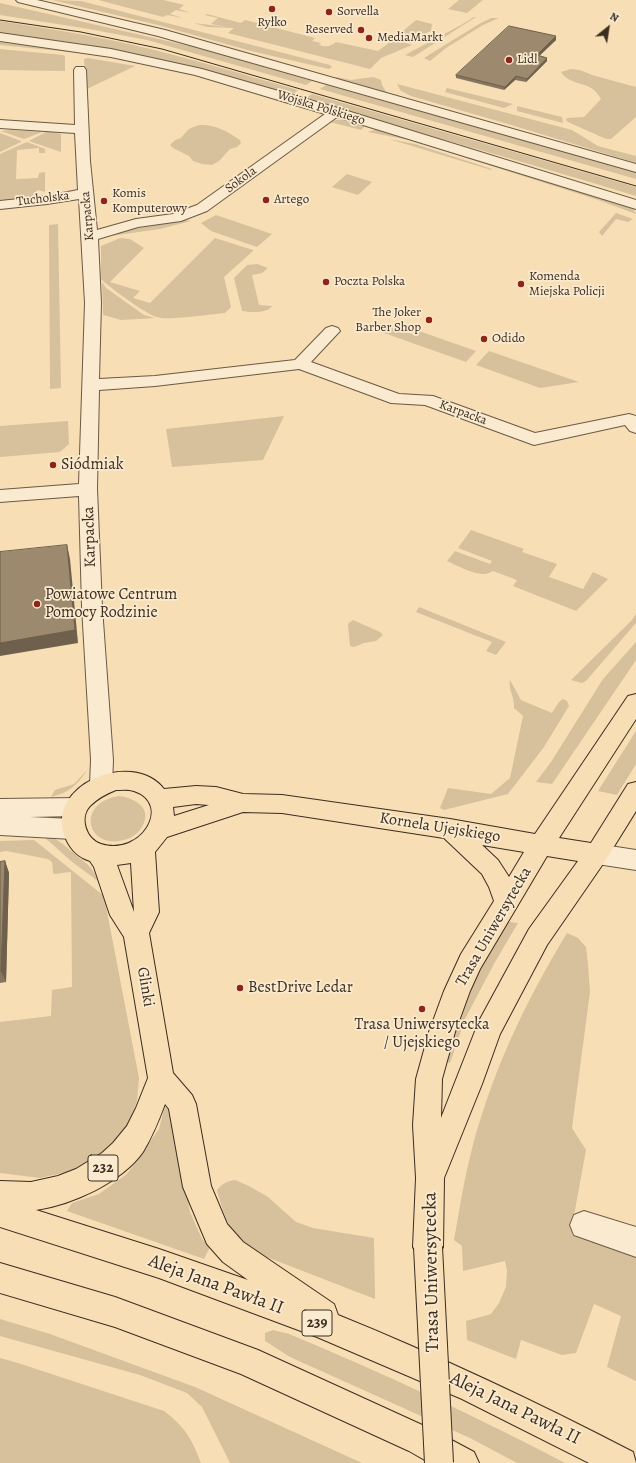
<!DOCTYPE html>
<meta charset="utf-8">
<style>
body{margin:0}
#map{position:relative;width:636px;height:1463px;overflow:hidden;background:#f7deb5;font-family:Alegreya,serif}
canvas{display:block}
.north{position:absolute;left:588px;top:8px;width:40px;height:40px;-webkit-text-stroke:3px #faeacf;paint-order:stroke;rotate:30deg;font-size:11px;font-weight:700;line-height:16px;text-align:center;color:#3b2d20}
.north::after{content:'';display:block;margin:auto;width:14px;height:18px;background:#3b2d20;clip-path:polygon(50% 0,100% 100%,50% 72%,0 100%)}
</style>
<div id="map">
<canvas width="636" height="1463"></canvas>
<div class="north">N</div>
</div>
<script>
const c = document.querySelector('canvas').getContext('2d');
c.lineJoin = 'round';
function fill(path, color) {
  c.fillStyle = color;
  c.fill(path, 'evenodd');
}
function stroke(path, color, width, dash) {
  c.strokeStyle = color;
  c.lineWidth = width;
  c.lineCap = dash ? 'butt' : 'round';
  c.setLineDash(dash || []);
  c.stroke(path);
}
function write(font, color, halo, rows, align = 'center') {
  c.font = font + ' Alegreya,serif';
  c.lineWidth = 3.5;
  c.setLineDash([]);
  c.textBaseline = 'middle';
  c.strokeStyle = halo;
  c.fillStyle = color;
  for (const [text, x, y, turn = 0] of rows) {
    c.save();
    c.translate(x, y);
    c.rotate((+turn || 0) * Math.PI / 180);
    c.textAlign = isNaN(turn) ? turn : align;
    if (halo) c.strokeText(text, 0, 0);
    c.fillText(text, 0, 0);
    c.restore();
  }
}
const green = new Path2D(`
 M52,0l29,1 249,64 2,2 -3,2 -78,-18 -93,-26z
 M98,0h65l21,5 -5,4 12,4 -15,-3 -6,4 13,4 -16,-3 -4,2z
 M459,0h24l-16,13 -19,-4z
 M0,3l194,44 118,34 -6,4 -159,-45 -58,-11 -89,-14z
 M207,14l34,9 4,-3 70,18 -3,3 9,2 -2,2c7,2 11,2 17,-3l42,9 16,-12 18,6 -31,13 -11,11 -142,-36 6,-5 -27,-1 -13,-4 33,4 -16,-3 7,-6 -13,-3z
 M474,17h2l-63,40 -8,-2 56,-30z
 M491,18h8l-16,7 -37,23 -16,13 -6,-3 55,-34z
 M416,20l16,4 -1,7 -5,2 1,4 -12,6 -19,-6z
 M0,21c43,7 86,13 129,23 57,13 113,30 169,46l-6,5c-53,-15 -106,-31 -159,-42 -44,-9 -89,-14 -133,-20z
 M0,41l90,13 -90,-9z
 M0,49l63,6 2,1v15l-65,-1z
 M88,58l47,8 -48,23 -3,-30z
 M571,69l9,1 12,5 44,12v30l-25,22h-5l-38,-17 -2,-2 1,-2 17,-1 17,-18c-1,-2 -4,-6 -6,-8 -8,-9 -26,-6 -34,-19z
 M336,77l15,3 22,-3 8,3 1,5 5,8 -53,-15z
 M397,84l175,46 26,16 38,10v7l-128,-39 -97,-28 -10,-5z
 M326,85l310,87v7l-316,-90z
 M447,88l66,16 -9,4 -59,-16z
 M312,94l324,93v9c-110,-34 -221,-64 -331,-97z
 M517,106l45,11 1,6 -46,-12z
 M336,120h8l19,5 1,2 -3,3 -31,-8z
 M199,125c16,-1 28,6 41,15l1,3 -4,4 -7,2 -11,12 -7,4 -10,-1 -9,-3 -4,-5 -16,-8 -3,-3 5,-5 6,-2c7,-8 6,-9 18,-13z
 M377,129l253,79 4,2 2,4 -38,-14 -169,-54 -20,-6 -41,-8z
 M10,130l32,2 -18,7 -23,-8z
 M48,131l13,3v18l-32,-11z
 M0,133l21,8v1l-21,10z
 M389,139l26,5 77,25 -1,1z
 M27,142l18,7v4h-6v-5l-22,2 -1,29 22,-1 1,-5 6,-1v20l-7,-2 -4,4 7,2 -1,1 -40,4v-47z
 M347,174l25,8 -14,13 -26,-8z
 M616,213l17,6 -5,3 -12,-3 -14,17 -3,-4z
 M216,215l56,19 -15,13 -46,-16 -10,-8z
 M185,220l6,1 -31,8 -50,7 17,-6z
 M58,224l3,164 -11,1 -1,-164z
 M120,238l10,1 14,9 -34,34 30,9 -7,7 17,5 65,-65 38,12v1l-29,26 7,30 -6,6c-13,1 -58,8 -68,4 -11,-3 -47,-29 -56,-38v-33z
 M257,264l11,4 -6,5 -10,2 7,30 13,1c-5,8 -22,6 -30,5l-8,-33 13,-13z
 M102,282l4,6 38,27 11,3 -34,2 -18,-5z
 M378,323l37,12 4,-4 57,20 -10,11 -99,-35 -1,-3z
 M489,351l90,31 -39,6 -64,-23z
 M284,416l-21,44 -91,7 -6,-38z
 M68,421l1,23 -9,8 -60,5v-31z
 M471,530l53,19 -2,3 35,12 -8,13 34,12 10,-17 15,7 -32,32 -63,-25 4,-6 -24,-9c-12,9 -34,-5 -46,-10l8,-10 35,13 2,-3 -34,-13z
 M419,607l87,35 -10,13 -10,-4 6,-9 -76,-30z
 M636,614v9l-50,58 -4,2 -11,-3 60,-59z
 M353,620l27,12 3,3 -7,6 -12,2 -10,4 -4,-1 -2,-22z
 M636,642v18l-84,124 -16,-2 15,-20 52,-83z
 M510,680l11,20 31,13 7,-11 4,-3 4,2 2,5 -25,41 -36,47 -64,16 -4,-2 8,-20 43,6 19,-16 13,-62 -9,-8c1,-10 -6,-19 -4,-28z
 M636,731v33l-19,31 -19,-4z
 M87,770c-9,15 -19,23 -36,27l4,-7 19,-6z
 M119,796c16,2 33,12 24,29 -4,8 -11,13 -19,15 -37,10 -49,-37 -5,-44z
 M43,836c15,1 21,10 32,18 13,11 17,12 24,28l-28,-21z
 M34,840l70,56 35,182 -2,23 -7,19 -10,16 -18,20 -30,15 -32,7 -40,-5v-151l51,-6 1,-26 20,-3 -1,-115 -17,2 -1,-2 -1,-10 -4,-3 -42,-8 -6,1v-11z
 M501,921l17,2 -23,39 -30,57 -15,44 -7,-2 19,-60z
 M567,933l11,5 8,9 2,18 2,27 -18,136 14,22 -13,71 63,34v126l-29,-14 14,-51 -27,-12 -18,49 -14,2 -41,-15 -5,19 -49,-19 -1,-19 25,-7 8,-11 7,-16 1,-16 -2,-10 -42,10 -1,-25 -8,-6c5,-27 9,-55 16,-83 19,-79 55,-155 97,-224z
 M167,1105l6,7 17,100 12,27 8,8 -6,12 -137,-48 5,-8 27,-9 28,-20 32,-45 5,-20z
 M235,1180l14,6 19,11 28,25 17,6 61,10 1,61 -129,-50c-17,-21 -22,-32 -29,-59 5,-6 10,-9 18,-10z
 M0,1319l50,15 145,53 167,76h-132l-28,-56 -15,-14 -47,-18 -140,-39z
 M273,1330l16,4c94,39 186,82 276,129h-48l-47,-25 -180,-81 -25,-16v-8z
 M0,1358l18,5 146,48c21,16 28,28 37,52h-201z`);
const minor = new Path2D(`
 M16,0h21l128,30 471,134v8l-478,-136 -140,-34z
 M0,33l111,16 91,20 139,40 295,91v9l-299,-92 -130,94 -26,10 -43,6 -40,12 3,64 -2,76 56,-3 140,-16 31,-32 6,-2 6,2 2,3 -29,31 88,32 34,2 102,37 94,-19 7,2v17l-6,-2 -5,-6 -91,20 -109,-40 -34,-2 -92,-34 -144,17 -56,4 -2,99 5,118 11,153 -1,25 -3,6 -8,3 -8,-3 -3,-6 1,-25 -9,-153 -3,-111 -79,6v-12l79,-6 6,-181 -6,-104 -32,5 -47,5v-8l47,-5 31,-6 -3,-57 -75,-5v-8l75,5 -1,-55 2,-3h8l2,3 4,91 7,69 39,-11 37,-5 24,-9 128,-91 -130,-39 -84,-18 -111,-16z
 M76,798l8,2 4,7 -4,7 -8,2 -46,1 43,2 8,3 4,7 -4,7 -8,3 -73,-4v-36z
 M597,844l39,6v20l-39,-6 -8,-3 -4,-7 4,-7z
 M584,1211l52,16v30l-62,-22 -4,-10 4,-10z`);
const major = new Path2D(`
 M636,694v25l-77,119 32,5 37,-59 8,-2v29l-31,50 -58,84 -47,89 -18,50 -38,94 -1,69 -5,10 -10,5 -10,-5 -5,-10 3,-69 -3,-53 3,-46 13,-47 15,-41 17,-37 33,-53 -5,-14 -7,-13 -38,-36 -162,-25 -39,-1 -76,25 -12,15 4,60 -10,21 24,140 19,22 4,9 15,82 16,38 16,18 91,62 4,11c101,41 199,87 295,137l3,11h-47l-127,-64 -145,-62 -158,-59 -159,-51v-46l31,1 27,-6 18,-7 26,-16 11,-10 14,-17 9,-18 12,-30 -24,-141 -14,-22 -16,-48 -4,-6c-12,-4 -19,-11 -24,-22 -24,-53 66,-91 98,-50l32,-3 20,1 27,7 39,1 168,24 85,15 93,-138zM116,790c5,0 12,-1 18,1 39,13 7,66 -33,53 -15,-5 -22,-26 -11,-38 8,-8 16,-12 26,-16zM196,804l13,1 -35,11 -1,-9zM482,845l42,7 -15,25 -11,-17zM547,856l31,5 -49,68 -50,92 -38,97 1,-39 13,-47 15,-41 10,-22zM131,863l3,49 -17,-47zM165,1104l4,5 14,78 24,57 16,18 25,18 -89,-31 -123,-39c36,-5 86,-28 107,-58 9,-15 16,-32 22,-48z
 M0,1263l115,34 143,53 173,79 43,23 5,11h-49l-21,-12 -168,-77 -126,-47 -115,-34z`);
const tram = new Path2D(`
 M0,20l81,12 81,17 474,137`);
const majorBridge = new Path2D(`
 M428,1247l11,216`);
const wall = new Path2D(`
 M556,36v4l-17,16 8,2v3l-21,21 -11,-2 -11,10 -48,-12v-3z
 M5,861l4,12 -3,109 -6,1v-121z`);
const shadedWall = new Path2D(`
 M556,36v4l-20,19 1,-4z
 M547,58v3l-21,21 1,-3z
 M516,76l-1,4 -11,10 1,-3z
 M67,545l3,14 8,84 -78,13v-13z
 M5,861l4,12 -3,109 -5,-11z`);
const building = new Path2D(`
 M509,26l47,10 -19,19 10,3 -20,21 -11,-3 -11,11 -49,-12z
 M67,545l8,85 -75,13v-91z
 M5,861l-4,110h-1v-109z`);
const markers = [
 [272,9,4,"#8f2418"],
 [329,12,4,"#8f2418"],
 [361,30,4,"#8f2418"],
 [369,38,4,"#8f2418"],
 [509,60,4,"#8f2418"],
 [266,200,4,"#8f2418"],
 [104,201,4,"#8f2418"],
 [326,282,4,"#8f2418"],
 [521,284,4,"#8f2418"],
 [429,320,4,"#8f2418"],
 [484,339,4,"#8f2418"],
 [53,465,4,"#8f2418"],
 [37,604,4,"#8f2418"],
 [240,988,4,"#8f2418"],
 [422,1009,4,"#8f2418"]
];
const farPoinames = [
 ["Sorvella",337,12],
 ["Ryłko",272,23,"center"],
 ["Reserved",353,30,"right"],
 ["MediaMarkt",377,38],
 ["Lidl",517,60],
 ["Komis",112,194],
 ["Komputerowy",112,209],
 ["Artego",274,200],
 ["Komenda",529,277],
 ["Miejska Policji",529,292],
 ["Poczta Polska",334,282],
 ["The Joker",421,313,"right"],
 ["Barber Shop",421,328,"right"],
 ["Odido",492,339]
];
const farStreetnames = [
 ["Wojska Polskiego",321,108,17],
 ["Sokola",241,180,-36],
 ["Tucholska",43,199,-7],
 ["Karpacka",88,216,-95],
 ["Karpacka",463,413,20]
];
const shields = [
 [103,1168,30],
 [317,1323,30]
];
const shieldNames = [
 ["232",103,1168],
 ["239",317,1323]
];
const poiNames = [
 ["Siódmiak",61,465],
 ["Powiatowe Centrum",45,595],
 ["Pomocy Rodzinie",45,613],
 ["BestDrive Ledar",248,988],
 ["Trasa Uniwersytecka",422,1025,"center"],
 ["/ Ujejskiego",422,1043,"center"]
];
const streetNames = [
 ["Karpacka",90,537,-92],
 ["Kornela Ujejskiego",440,828,9],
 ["Trasa Uniwersytecka",494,927,-60],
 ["Glinki",145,987,80]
];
const nearStreetnames = [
 ["Trasa Uniwersytecka",432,1272,-91],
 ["Aleja Jana Pawła II",216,1285,20],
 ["Aleja Jana Pawła II",515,1409,26]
];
fill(green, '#d7c09c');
stroke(minor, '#6a5945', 2);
stroke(major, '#3b2d20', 2);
fill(minor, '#faeacf');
fill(major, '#f7deb5');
stroke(tram, '#3b2d20', 1);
stroke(majorBridge, '#3b2d20', 30, []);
stroke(majorBridge, '#f7deb5', 28);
fill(wall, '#87765e');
fill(shadedWall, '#6e604c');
fill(building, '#9d896d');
stroke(building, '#6e604c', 1);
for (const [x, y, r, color] of markers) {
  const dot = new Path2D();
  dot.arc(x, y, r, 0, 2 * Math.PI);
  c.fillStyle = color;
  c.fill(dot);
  stroke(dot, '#faeacf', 1.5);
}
write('13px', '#3b2d20', '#faeacf', farPoinames, 'left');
write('13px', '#3b2d20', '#faeacf', farStreetnames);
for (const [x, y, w] of shields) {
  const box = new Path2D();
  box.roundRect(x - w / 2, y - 13, w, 26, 3);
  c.fillStyle = '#faeacf';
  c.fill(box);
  stroke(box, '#3b2d20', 1);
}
write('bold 15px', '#3b2d20', null, shieldNames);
write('16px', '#3b2d20', '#faeacf', poiNames, 'left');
write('16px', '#3b2d20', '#faeacf', streetNames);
write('19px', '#3b2d20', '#faeacf', nearStreetnames);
</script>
